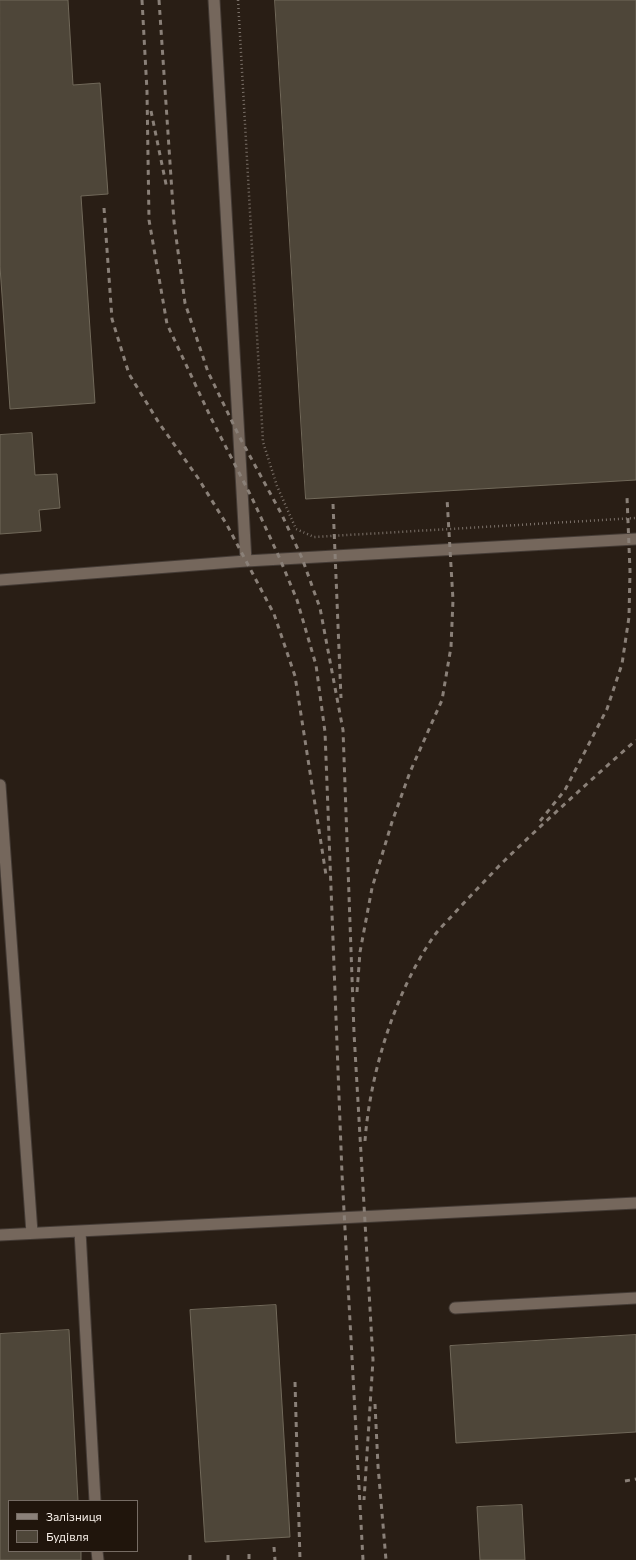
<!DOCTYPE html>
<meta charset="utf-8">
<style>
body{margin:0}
#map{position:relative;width:636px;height:1560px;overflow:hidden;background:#291e15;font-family:Commissioner,sans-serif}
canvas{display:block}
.legend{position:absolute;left:8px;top:1500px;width:130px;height:52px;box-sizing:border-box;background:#20150c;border:1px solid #766c64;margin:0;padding:5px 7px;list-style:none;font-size:12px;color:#f7efe8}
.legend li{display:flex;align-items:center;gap:8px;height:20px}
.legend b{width:20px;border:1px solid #766c64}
</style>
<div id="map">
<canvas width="636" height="1560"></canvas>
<ul class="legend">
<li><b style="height:5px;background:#8a8078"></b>Залізниця</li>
<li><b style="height:11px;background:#4e4639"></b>Будівля</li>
</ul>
</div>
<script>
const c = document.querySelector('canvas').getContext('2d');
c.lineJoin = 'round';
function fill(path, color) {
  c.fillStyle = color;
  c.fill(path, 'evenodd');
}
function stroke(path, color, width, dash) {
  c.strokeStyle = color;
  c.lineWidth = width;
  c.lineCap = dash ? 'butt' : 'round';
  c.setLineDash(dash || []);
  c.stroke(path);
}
const building = new Path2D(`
 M0,0h68l5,85 27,-2 8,111 -27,2 14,207 -85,6 -10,-142z
 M275,0h361v480l-330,19z
 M32,433l3,42 22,-1 3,34 -21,2 2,21 -41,3v-99z
 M276,1305l14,232 -85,5 -15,-232z
 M69,1330l9,171h-69v50h72v9h-81v-226z
 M636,1335v97l-180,11 -6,-97z
 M522,1505l3,55h-45l-3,-53z`);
const path = new Path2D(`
 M238,0l25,442 14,44 19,43 18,8 322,-19`);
const lane = new Path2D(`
 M214,0l32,561
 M0,580l246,-19 390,-22
 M0,785l32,448
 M80,1231l15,270
 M0,1235l636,-32
 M455,1308l181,-10
 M97,1551l1,9`);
const rail = new Path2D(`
 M142,0l5,91 2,129 18,104 44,94 41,80 28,61 17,41 19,65 9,67 17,442 21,386
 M159,0l15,222 11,81 23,69 31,64 43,79 20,43 18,50 23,122 11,303 19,327 -9,140
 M151,111l16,78
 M104,208l8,111 17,55 30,49 39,55 29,47 47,89 21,62 31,199
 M333,504l8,194
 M540,821l25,-31 42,-81 15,-45 7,-47 1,-46 -3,-74
 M357,992l3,-40 12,-64 20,-66 18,-50 32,-72 9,-53 2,-47 -6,-102
 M365,1141c5,-68 30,-149 69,-205 5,-7 12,-14 18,-20 16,-18 32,-34 48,-51 44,-43 90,-84 136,-125
 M295,1382l5,178
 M375,1404l3,62 8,94
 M625,1481l11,-2
 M274,1547l1,13
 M249,1554v6
 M190,1555v5
 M228,1560v-8`);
fill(building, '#4e4639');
stroke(building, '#71695a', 1);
stroke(lane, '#443b35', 13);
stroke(path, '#7b7169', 2.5, [1, 3]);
stroke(lane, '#75675c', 11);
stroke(rail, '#8a8078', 3, [5, 5]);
</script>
